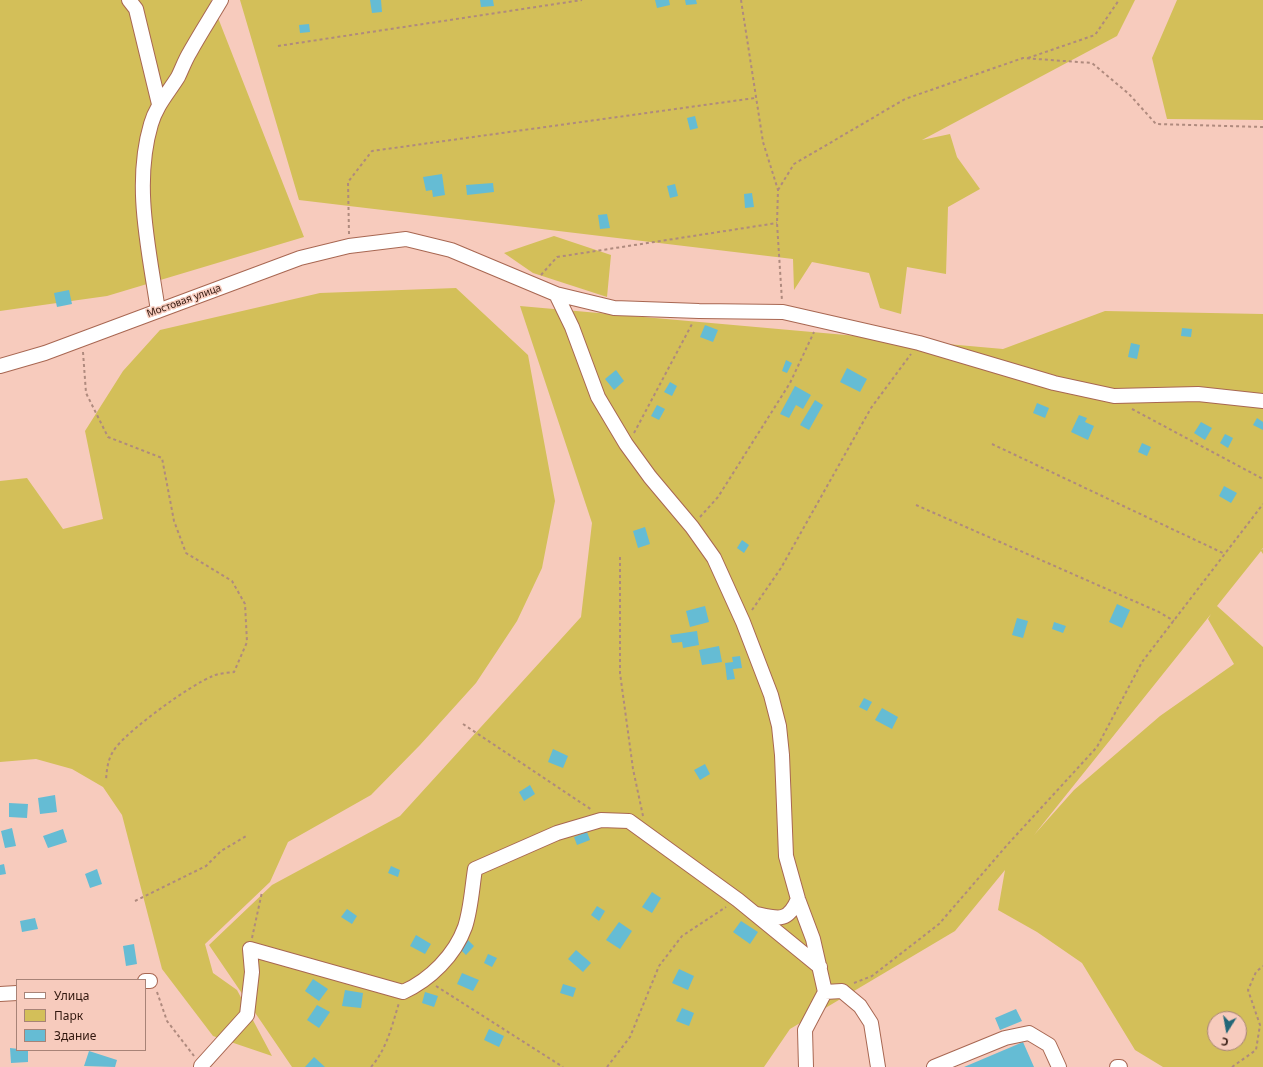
<!DOCTYPE html>
<meta charset="utf-8">
<style>
body{margin:0}
#map{position:relative;width:1263px;height:1067px;overflow:hidden;background:#f7cbbd;font-family:"Noto Sans",sans-serif}
canvas{display:block}
.legend{position:absolute;left:16px;top:979px;width:130px;height:72px;box-sizing:border-box;background:#f7cbbd;border:1px solid #a88377;margin:0;padding:5px 7px;list-style:none;font-size:12px;color:#31170e}
.legend li{display:flex;align-items:center;gap:8px;height:20px}
.legend b{width:20px;border:1px solid #a88377}
.north{position:absolute;left:1207px;top:1011px;width:40px;height:40px;box-sizing:border-box;background:#f7cbbd;border:1px solid #a88377;border-radius:50%;rotate:191deg;font-size:11px;font-weight:700;line-height:16px;text-align:center;color:#31170e}
.north::after{content:'';display:block;margin:auto;width:14px;height:18px;background:#236778;clip-path:polygon(50% 0,100% 100%,50% 72%,0 100%)}
</style>
<div id="map">
<canvas width="1263" height="1067"></canvas>
<ul class="legend">
<li><b style="height:5px;background:#fff"></b>Улица</li>
<li><b style="height:11px;background:#d3bf59"></b>Парк</li>
<li><b style="height:11px;background:#65bcd4"></b>Здание</li>
</ul>
<div class="north">С</div>
</div>
<script>
const c = document.querySelector('canvas').getContext('2d');
c.lineJoin = 'round';
function fill(path, color) {
  c.fillStyle = color;
  c.fill(path, 'evenodd');
}
function stroke(path, color, width, dash) {
  c.strokeStyle = color;
  c.lineWidth = width;
  c.lineCap = dash ? 'butt' : 'round';
  c.setLineDash(dash || []);
  c.stroke(path);
}
function write(font, color, halo, rows, align = 'center') {
  c.font = font + ' "Noto Sans",sans-serif';
  c.lineWidth = 3;
  c.setLineDash([]);
  c.textBaseline = 'middle';
  c.strokeStyle = halo;
  c.fillStyle = color;
  for (const [text, x, y, turn = 0] of rows) {
    c.save();
    c.translate(x, y);
    c.rotate((+turn || 0) * Math.PI / 180);
    c.textAlign = isNaN(turn) ? turn : align;
    if (halo) c.strokeText(text, 0, 0);
    c.fillText(text, 0, 0);
    c.restore();
  }
}
const green = new Path2D(`
 M0,0h211l93,237 -197,59 -107,15z
 M240,0h895l-18,36 -195,104 28,-6 7,23 23,32 -32,18 -2,67 -39,-7 -6,47 -21,-6 -11,-35 -57,-11 -18,28 -1,-31 -494,-59z
 M1177,0h86v120l-96,-1 -15,-61z
 M554,236l57,19 -4,42 -74,-24 -29,-20z
 M456,288l72,67 27,146 -13,67 -25,53 -41,62 -56,62 -49,50 -83,47 -18,40 -65,62 8,29 24,17 35,66 -59,-20 -51,-67 -40,-154 -19,-28 -31,-18 -36,-10 -36,3v-281l27,-3 36,51 40,-10 -18,-88 38,-60 37,-41 160,-37z
 M520,306l483,43 102,-38 158,3v234l-2,2 2,-1v5l-2,-3 -44,55 46,41v420h-100l-28,-17 -53,-87 -45,-31 -39,-22 7,-40 -50,61 -165,98 -26,38h-472l-83,-122 63,-60 128,-69 181,-199 11,-94zM1211,614l-3,5 26,45 -74,52 -86,74 -40,45zM1215,1019h24v24h-24z`);
const building = new Path2D(`
 M370,0h11l1,12 -10,1z
 M480,0h13l1,6 -13,1z
 M655,0h14l1,5 -13,3z
 M685,0h11l1,4 -11,1z
 M309,24l1,8 -10,1 -1,-8z
 M695,116l3,12 -8,2 -3,-12z
 M442,174l3,21 -12,2 -1,-7 -6,1 -3,-14z
 M493,183l1,9 -27,3 -1,-10z
 M675,184l3,12 -8,2 -3,-12z
 M752,193l2,14 -9,1 -1,-14z
 M607,214l3,14 -10,1 -2,-14z
 M69,290l3,14 -15,3 -3,-14z
 M705,325l13,5 -5,12 -13,-5z
 M1182,328l10,1 -1,8 -10,-1z
 M1131,343l9,2 -3,14 -9,-2z
 M786,360l6,3 -5,10 -5,-2z
 M847,368l20,11 -7,13 -20,-10z
 M616,370l8,11 -10,9 -9,-11z
 M670,382l7,4 -5,10 -8,-4z
 M795,386l16,9 -8,14 -7,-4 -7,13 -9,-4z
 M815,400l8,5 -14,25 -9,-5z
 M1037,403l12,5 -4,10 -12,-5z
 M657,405l8,4 -6,11 -8,-4z
 M1079,415l8,3 -2,4 9,4 -6,14 -17,-8z
 M1257,418l6,4v8l-10,-5z
 M1201,422l11,6 -7,12 -11,-7z
 M1225,434l8,4 -5,10 -8,-5z
 M1142,443l9,4 -4,9 -9,-4z
 M1224,486l13,7 -6,10 -12,-7z
 M645,527l5,17 -12,4 -5,-17z
 M742,540l7,5 -5,8 -7,-5z
 M1117,604l13,6 -8,18 -13,-6z
 M705,606l4,16 -19,5 -4,-16z
 M1017,618l11,3 -5,17 -11,-3z
 M1054,622l12,4 -3,7 -11,-4z
 M697,631l2,14 -16,3 -1,-6 -10,1 -2,-8z
 M719,646l3,16 -20,3 -3,-15z
 M740,656l2,12 -9,1 2,10 -8,1 -2,-17 8,-1 -1,-5z
 M864,698l8,4 -5,9 -8,-4z
 M882,708l16,9 -6,12 -17,-9z
 M553,749l15,7 -5,12 -15,-6z
 M705,764l5,10 -10,6 -6,-10z
 M530,785l5,9 -11,7 -5,-9z
 M55,795l2,17 -17,2 -2,-16z
 M9,803l19,1 -1,14 -18,-1z
 M12,828l4,18 -11,2 -4,-17z
 M63,829l4,13 -19,6 -5,-12z
 M587,832l3,8 -13,5 -3,-8z
 M4,864l2,10 -6,1v-10z
 M391,866l9,4 -2,7 -10,-4z
 M97,869l5,15 -12,4 -5,-14z
 M652,892l9,6 -9,15 -10,-6z
 M597,906l8,5 -6,10 -8,-6z
 M347,909l10,7 -5,8 -11,-7z
 M35,918l3,11 -16,3 -2,-11z
 M741,921l17,11 -8,12 -17,-12z
 M619,922l13,9 -12,18 -14,-9z
 M416,935l15,9 -6,10 -15,-8z
 M468,940l6,6 -8,9 -6,-6z
 M134,944l3,20 -11,2 -3,-20z
 M576,950l15,13 -8,9 -15,-13z
 M488,954l9,4 -5,9 -8,-4z
 M679,969l15,7 -6,14 -16,-7z
 M462,973l17,7 -6,11 -16,-7z
 M313,979l15,10 -9,12 -14,-10z
 M563,984l13,4 -3,9 -13,-4z
 M345,990l18,3 -2,15 -19,-2z
 M425,992l13,4 -4,11 -12,-4z
 M317,1005l13,7 -11,16 -12,-8z
 M682,1008l12,5 -5,13 -13,-5z
 M1016,1009l6,12 -22,9 -5,-12z
 M489,1029l15,7 -5,11 -15,-7z
 M1023,1042l11,25h-70z
 M10,1048l18,2v12l-17,1z
 M89,1051l28,9 -2,7 -31,-1z
 M314,1057l11,10h-20z`);
const path = new Path2D(`
 M741,0l22,142 15,48 -1,33 5,78
 M278,46l304,-46
 M1028,58l67,-23 24,-35
 M778,190l16,-26 111,-65 118,-41 69,5 37,31 27,30 107,3
 M349,234l-1,-52 24,-31 383,-53
 M541,275l16,-18 220,-34
 M83,352l3,41 22,44 54,21 12,63 12,32 46,28 13,23 2,38 -13,30c-7,1 -15,1 -21,4 -23,9 -80,51 -96,70 -9,11 -10,21 -11,34
 M1132,409l131,70
 M634,433l58,-109
 M992,444l233,110
 M916,505l243,107 15,9
 M700,517l18,-20 72,-114 24,-51
 M620,557v116l13,96 10,47
 M752,610l29,-42 90,-160 40,-54
 M463,724l129,86
 M135,901l71,-35 15,-15 27,-16
 M252,938l10,-46
 M854,983l18,-7 67,-52 69,-80 89,-97 45,-85 121,-158
 M436,986l127,81
 M157,992l10,29 27,35
 M371,1067c16,-18 21,-42 28,-64
 M607,1067l23,-30 29,-71 23,-30 44,-29
 M1232,1067l24,-17 4,-25 -12,-35 8,-18 7,-6`);
const minor = new Path2D(`
 M129,0l7,9 23,95
 M556,294l58,14 85,3 84,1 136,31 135,40 60,13 84,-2 65,7
 M158,311c-9,-62 -25,-126 -7,-187 5,-18 17,-31 27,-47 4,-8 7,-17 12,-25 10,-18 21,-35 31,-52
 M0,366l45,-13 255,-95 49,-12 57,-7 45,11 105,44 16,33 26,70 28,47 24,33 42,50 22,31 29,64 28,73 8,31 3,29 4,101 12,43 15,40 12,53 -20,38 1,37
 M757,914c22,5 31,8 41,-15
 M145,981h5
 M825,992l17,-1 18,15 11,17 7,44
 M0,994l17,-1
 M201,1066l46,-51 5,-43 -2,-23 153,43c27,-12 52,-37 62,-65 6,-18 7,-39 10,-58l82,-36 44,-13 28,1 109,79 82,67
 M934,1067l71,-29 24,-5 20,12 10,22
 M1117,1067h3`);
const streetNames = [
 ["Мостовая улица",184,301,-20]
];
fill(green, '#d3bf59');
fill(building, '#65bcd4');
stroke(minor, '#a86752', 16);
stroke(path, '#af8a7e', 2, [3, 3]);
stroke(minor, '#fff', 14);
write('10px', '#31170e', '#f7cbbd', streetNames);
</script>
